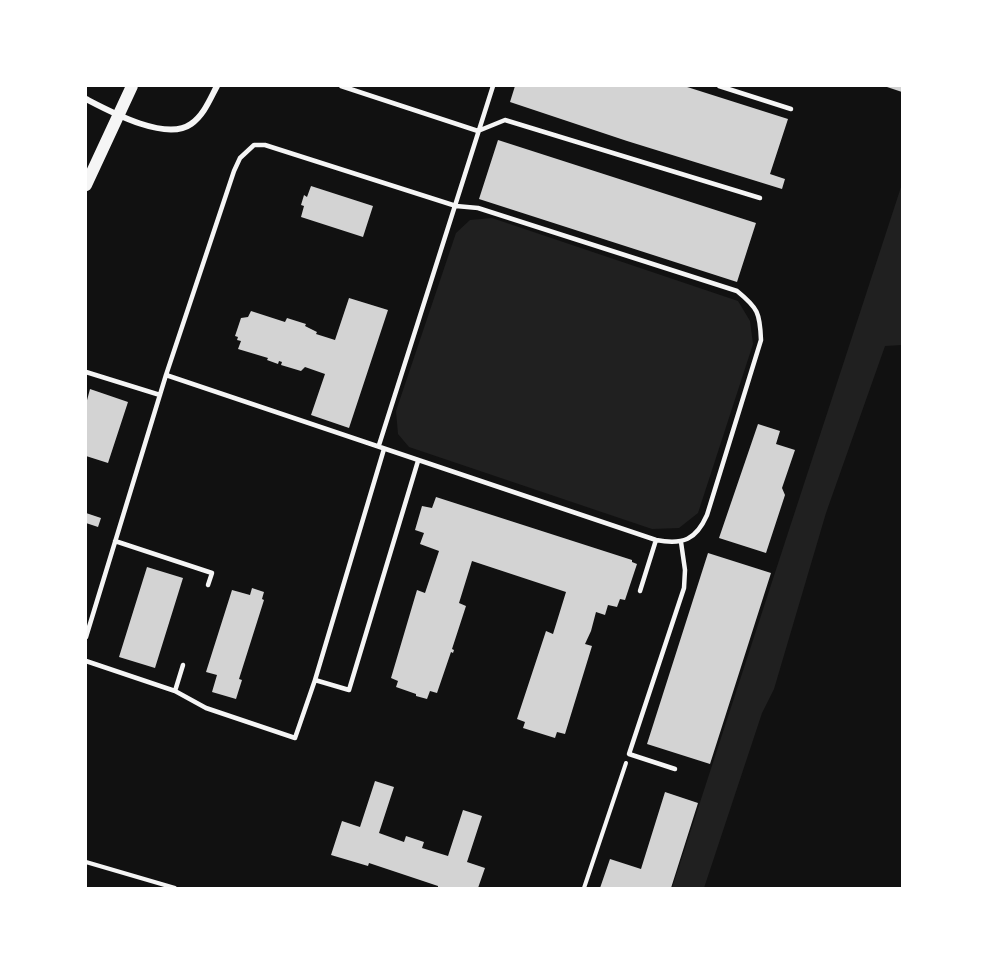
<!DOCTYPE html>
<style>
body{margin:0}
#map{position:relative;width:988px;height:974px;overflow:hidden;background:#111;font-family:"Titillium Web",sans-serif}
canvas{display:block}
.frame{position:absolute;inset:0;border:87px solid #fff;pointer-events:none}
</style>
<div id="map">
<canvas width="988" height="974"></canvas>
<div class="frame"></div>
</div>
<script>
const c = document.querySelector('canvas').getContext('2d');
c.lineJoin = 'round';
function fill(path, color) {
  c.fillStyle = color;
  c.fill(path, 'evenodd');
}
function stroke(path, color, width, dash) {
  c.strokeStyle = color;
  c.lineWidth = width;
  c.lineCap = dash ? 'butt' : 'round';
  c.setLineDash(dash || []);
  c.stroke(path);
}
const green = new Path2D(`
 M902,184v161l-17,1 -59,167 -52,176 -12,24 -58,175h-32z
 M492,218l246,83 12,20 3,23 -55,169 -19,15 -27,1 -243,-82 -11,-13 -2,-23 60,-178 14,-13z`);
const building = new Path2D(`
 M515,86h169l104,33 -18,55 15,5 -3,10 -155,-48 -117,-39z
 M884,86h18v6z
 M498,140l258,83 -19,59 -258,-83z
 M311,186l62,20 -10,31 -62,-20 3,-11 -3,-1 3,-10 3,2z
 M349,298l39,12 -39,118 -38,-13 14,-41 -20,-7 -4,4 -20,-6 1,-3 -3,-1 -1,3 -11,-4 1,-2 -30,-9 3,-8 -4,-1 1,-3 -3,-1 6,-18 7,-1 3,-6 34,11 2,-4 19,6 -1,2 12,6 -1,2 19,6z
 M90,389l38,13 -20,61 -22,-7v-52z
 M758,424l22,7 -4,13 19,6 -13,38 3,7 -19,58 -47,-15z
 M436,497l196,63v2l5,2 -12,36 -5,-1 -3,8 -9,-2 -3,10 -9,-3 -5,19 -6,13 7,2 -27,88 -8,-2 -2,6 -32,-10 2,-6 -8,-3 29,-88 7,3 13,-42 -94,-31 -13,42 7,3 -14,43 2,1 -1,3 -2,-1 -14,41 -7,-2 -3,8 -11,-3v-2l-20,-7 2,-6 -7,-3 26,-88 8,3 14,-42 -19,-7 4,-11 -9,-3 7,-24 10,2z
 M86,513l15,5 -3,9 -12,-4z
 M708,553l63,20 -61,191 -63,-20z
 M147,567l36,11 -28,90 -36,-11z
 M252,588l12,4 -2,7 2,1 -25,79 3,1 -6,19 -24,-7 5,-17 -11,-3 26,-82 18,5z
 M375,781l19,6 -15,46 25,9 2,-6 18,6 -2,6 26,8 15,-46 19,6 -15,46 18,6 -7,20h-40v-2l-69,-23 -1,3 -37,-11 11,-34 18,6z
 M665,792l33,11 -27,85h-71l10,-29 31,10z`);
const path = new Path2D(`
 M86,862l89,26
 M584,888l42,-125`);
const service = new Path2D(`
 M341,86l137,45 27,-11 255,78
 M719,86l72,23
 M86,372l74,23
 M379,445l114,-359
 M115,541l97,32 -4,12
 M640,591l16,-51
 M86,637l80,-262 68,-204 6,-13 14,-13h11l191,61 22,2 259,83c21,17 23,22 24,49l-54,175c-11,25 -24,30 -51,25l-490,-165
 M86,661l89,30
 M183,665l-8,26 31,17 89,30 20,-58 34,10 69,-229
 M315,680l69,-231
 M675,769l-46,-15 55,-166 1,-18 -4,-28`);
const minor = new Path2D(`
 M86,99c23,12 80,43 105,25 13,-9 19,-25 26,-38`);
const secondary = new Path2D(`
 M86,185l46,-99`);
fill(green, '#202020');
fill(building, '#d3d3d3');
stroke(path, '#f5f5f5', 4);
stroke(service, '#f5f5f5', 4.5);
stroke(minor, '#f5f5f5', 6);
stroke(secondary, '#f5f5f5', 12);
</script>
